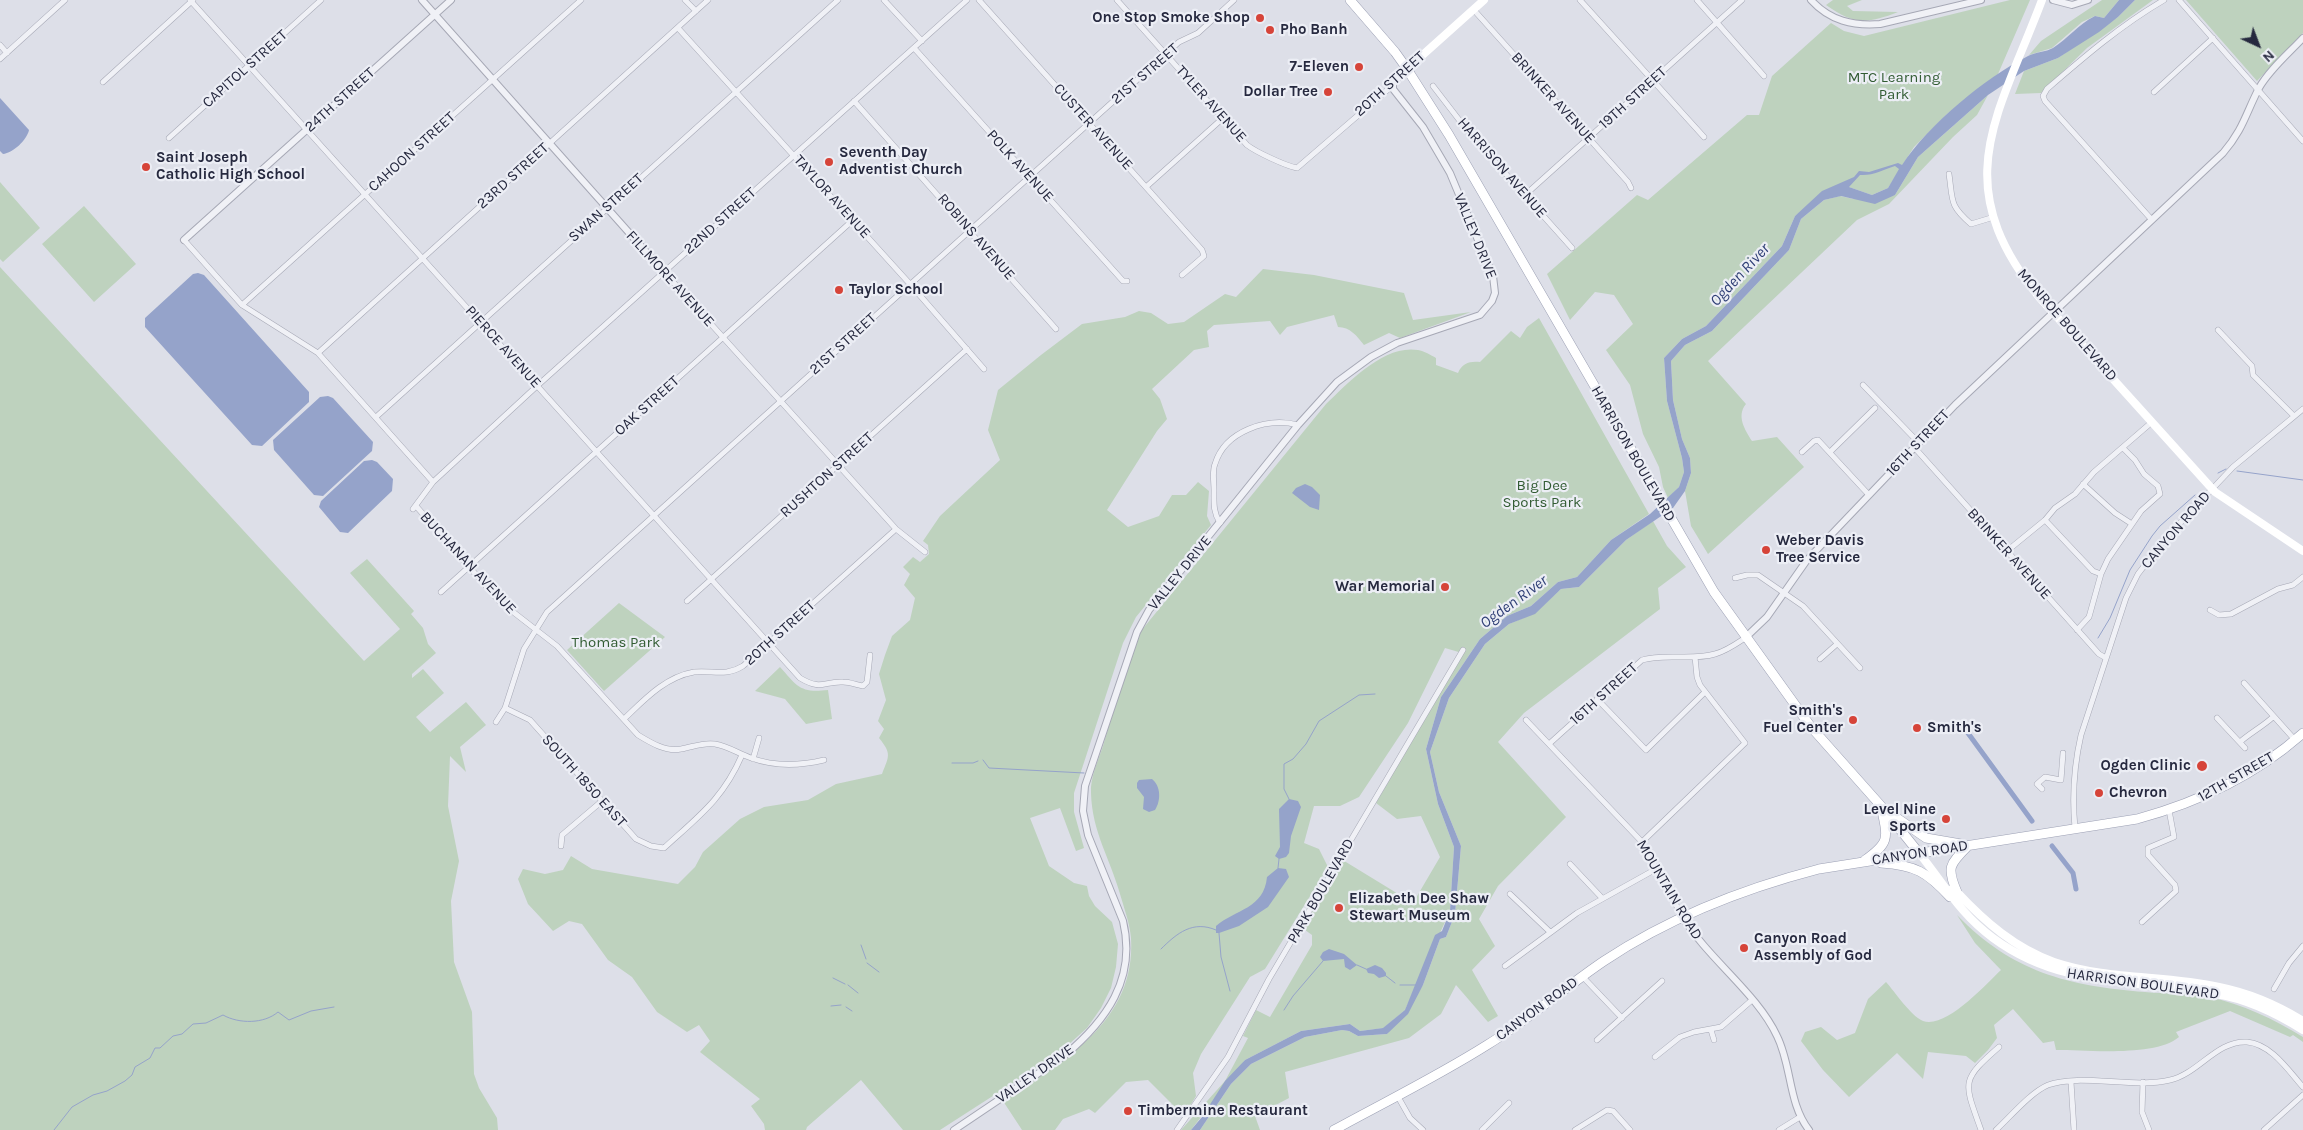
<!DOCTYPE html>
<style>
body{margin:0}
#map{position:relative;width:2303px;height:1130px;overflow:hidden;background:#dddfe8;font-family:Karla,sans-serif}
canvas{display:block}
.north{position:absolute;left:2233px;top:20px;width:50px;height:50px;-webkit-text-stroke:4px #eceef5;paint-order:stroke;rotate:137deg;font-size:14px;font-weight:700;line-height:20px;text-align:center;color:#26293f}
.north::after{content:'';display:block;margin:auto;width:18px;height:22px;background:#26293f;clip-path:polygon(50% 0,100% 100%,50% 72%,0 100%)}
</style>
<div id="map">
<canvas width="2303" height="1130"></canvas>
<div class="north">N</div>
</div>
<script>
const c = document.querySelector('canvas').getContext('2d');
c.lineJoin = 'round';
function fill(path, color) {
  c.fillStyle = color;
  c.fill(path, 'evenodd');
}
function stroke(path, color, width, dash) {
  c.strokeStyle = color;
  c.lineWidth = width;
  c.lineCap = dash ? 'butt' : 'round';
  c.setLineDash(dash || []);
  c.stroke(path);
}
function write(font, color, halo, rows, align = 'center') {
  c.font = font + ' Karla,sans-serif';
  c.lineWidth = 4.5;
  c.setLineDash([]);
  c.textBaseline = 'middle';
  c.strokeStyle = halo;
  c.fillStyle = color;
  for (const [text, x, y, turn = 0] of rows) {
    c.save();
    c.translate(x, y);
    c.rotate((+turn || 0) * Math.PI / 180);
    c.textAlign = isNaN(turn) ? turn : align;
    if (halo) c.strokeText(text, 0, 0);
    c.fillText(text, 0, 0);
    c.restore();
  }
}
const green = new Path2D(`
 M1833,0h29l-15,6 6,5 45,1c-31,12 -44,13 -72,-7z
 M2010,0h20l-32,74 -51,40 -33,33 -26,41 -16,7 -32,-11 -45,32 -13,30 -76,80 -24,13 -18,19 3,43 15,57 2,14 -5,15 -11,11 -5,-11 -4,-20 -16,-33 -13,-49 -24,-35 27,-26 -19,-29 -19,-3 -25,28 -23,-46 90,-79 11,5 99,-85h12l13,-39 59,-53 13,8 20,5z
 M2102,0h17l-15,18 -9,-2 -13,6 -30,26 -23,7 12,-14z
 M2135,0h18l-66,48 -46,45 -26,1 9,-23 34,-13 60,-41z
 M2186,0h117v33l-46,48z
 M1988,95l-11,20 -24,22 -64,67 -32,16 -149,141 38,43c-10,12 -1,26 6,37l25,-4 27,30 -96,87 -17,-28 -6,-35 6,-18 -1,-15 -8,-19 -9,-39 -2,-39 14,-16 27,-14 77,-81 12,-31 23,-19 16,-4 14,3 41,-4 23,-38z
 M0,182l40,46 -37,34 -3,-3z
 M84,206l52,58 -42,38 -52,-58z
 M0,267l364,394 36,-32 -50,-56 17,-14 47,52 -3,3 12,14 5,16 8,9 -24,21v4l11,-9 21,24 -28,24 14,15 36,-30 20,23 -26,22 6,25 -16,-16 -2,50 11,55 -8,40 3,61 18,50 2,62 5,14 18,30 1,12h-498z
 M1263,269l51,6 90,18 9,27 58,-8 -71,26 -11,-5 -25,12c-7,-9 -14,-18 -26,-18l-4,-12 -47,12 -7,8 -10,-14 -56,4 -7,6 2,16 -15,3 -42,39 8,10 7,20 -10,12 -50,79 21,17 31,-11 13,-21h14l12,-13 11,9 -2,25 4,9 -75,92 -13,26 -49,150v19l10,36 -8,3 -16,-43 -30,10 19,48 25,17 13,3 2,10 6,10 17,16 6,22 -2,23 -5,21 -10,20 -14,20 -29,26 -118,76h-37l-42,-50 -54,47 -1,3h-41l-1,-6 -13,-18 9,-7 -60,-47 10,-11 -11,-16 -12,7 -30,-20 -25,-35 -24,-17 -26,-36 -13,-3 -16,10 -25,-27 -10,-25 5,-10 22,5 18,-4 8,-14 21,13 86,15 17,-17 8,-15 37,-33 24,-12 44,-7 28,-16 46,-10c7,-18 10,-20 -3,-36l5,-9 -6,-8 8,-21 -7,-26 6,-19 7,-19 18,-16 5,-22 -11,-13 6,-11 -7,-7 10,-10 7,5 9,-8 -1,-9 -5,-4 17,-25 60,-56 -12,-30 10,-40 43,-35 41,-31 43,-7 14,-6 12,2 17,11 16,-2 41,-28 11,3z
 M1539,318l110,196 -38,26 -34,37 -19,5 -27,24 -24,10 -27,23 -39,58 -15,52 12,55 16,43 -4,64 -45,99 -21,18 -24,3 -10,-7 -49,7 -56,29 -54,70h-10l44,-49 23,-43 -5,-2 13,-26 14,7 42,-72v-10l-11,-8 40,-68 72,44 27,-46 -19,-41 -24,3 -21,-16 86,-150 -17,-5 -37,75 -49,74 -19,9h-26l-10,37 15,6 9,18 -63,102 -15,8 -49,77 -8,19 3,23 -12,20 -36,-36 -22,2 -31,31 -6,-4 -26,10 -8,11h-33l-19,-29c60,-40 133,-79 128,-163 -1,-14 -7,-30 -11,-44 -10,-36 -28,-62 -29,-101 -1,-15 7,-32 12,-47 11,-39 23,-77 38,-115l185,-227c22,-21 58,-60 92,-54 6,1 13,5 18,8v7l22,8c4,-10 12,-12 22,-11l31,-31 9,7 7,-11z
 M1653,521l14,25 19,21 -28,21 2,21 -136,104 -26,29 68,75 -68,69 -19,33 16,27 -23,24 26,46 -10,6 -32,-37 -15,29 -32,24 -124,34 4,26 -34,18 5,14h-60l31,-46 20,-20 54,-27 37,-7 7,1 9,5 29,-2 36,-49 17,-46 6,-2 9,-23 6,-68 -22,-54 -9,-40 19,-54 36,-54 24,-20 26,-11 26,-24 18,-2 47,-47z
 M619,603l46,34 -61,54 -37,-41z
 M780,667c18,20 20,26 48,23l4,29 -26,5 -21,-25 -30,-8z
 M1957,915c55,57 111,71 188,77 21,2 43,1 64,5 33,7 65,22 94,40v5l-10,-7 -3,2 -60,-26 -54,21 3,5c-23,20 -92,13 -123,13l-2,-9 -11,2 -30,-34 -19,16 3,13 -9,12 -13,13 -9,-7 -38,-4 -5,27 -26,-26 -48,44 -26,-27 -22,-29 4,-9 16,-5 16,13 18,-7 13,-34 18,-17c9,10 25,34 37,39 23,8 62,-36 78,-51l-26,-27z`);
const water = new Path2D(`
 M2119,0h16l-17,17 -19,15 -41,26 -34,13 -36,24 -70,62 -23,38 -20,9 -34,-8 -17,4 -23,19 -12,31 -77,81 -27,14 -14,16 2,39 9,39 8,19 1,15 -6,18 -12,17 -47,32 -47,47 -18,2 -26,25 -26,10 -24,20 -36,54 -19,54 9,40 22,54 -6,68 -9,23 -6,2 -17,46 -15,29 -21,20 -29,2 -9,-5 -7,-1 -37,7 -54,27 -20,20 -31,46h-9l11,-13 23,-36 20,-21 56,-29 49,-7 10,7 23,-3 22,-18 30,-75 7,-4 8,-20 4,-64 -16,-43 -12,-55 15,-52 39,-58 27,-23 24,-10 27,-24 19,-5 34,-37 39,-26 29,-27 5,-15 -2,-14 -15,-57 -3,-43 18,-19 24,-13 76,-80 13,-30 27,-25 32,-14 5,-6 10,1 29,-9 4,2c27,-41 83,-87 126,-109 7,-4 18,-4 25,-8 16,-10 24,-23 42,-32l9,2zM1895,166l4,3 -11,19 -16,7 -23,-8 11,-12c13,1 22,-5 35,-9z
 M0,98l29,32c-2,10 -16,23 -26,24l-3,-3z
 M198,273l6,2 105,117v10l-47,44 -10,-1 -107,-118v-9l48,-44z
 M328,396l5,2 40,44 -1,9 -49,45 -9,-1 -40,-45 -1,-10 47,-43z
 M372,460l5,2 16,17 -1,12 -44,42 -8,-1 -21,-25 2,-6 43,-40z
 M1305,484l7,3 8,8 -1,15 -9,-3 -18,-14 4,-5z
 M1152,779c9,7 9,22 3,31l-6,2 -6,-3 1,-12 -7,-9v-5l2,-3z
 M1289,799l9,2 3,6 -10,29 -2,17 -3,4 -7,2 -4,-3 5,-9 -1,-38z
 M1278,868l8,1 3,8 -21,30 -29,19 -20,7h-3v-7c20,-17 48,-17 51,-49z
 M1329,949l15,5 13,11 -7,5 -5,-3 -1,-8 -21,2 -3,-4 3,-5z
 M1375,965l7,3 4,5v3l-7,2 -5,-4 -6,-1 -2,-4z`);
const stream = new Path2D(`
 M2237,471l66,9
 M2218,473l8,-4
 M2098,638l12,-20 20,-48 22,-34 8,-10 35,-31
 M983,760l6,8 95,5
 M952,763h21l5,-2
 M1289,799l-5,-10v-25l9,-5 13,-15 13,-23 40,-26 16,-1
 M1278,868l1,-9
 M1219,933l2,24 9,34
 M861,945l5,14
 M1161,949c16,-16 32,-29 55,-19
 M867,963l12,9
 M1357,965l9,4
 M1386,976l9,7
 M833,978l12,6
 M848,985l10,8
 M1400,985h17
 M831,1006l10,-1
 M846,1007l6,4
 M1284,1010l9,-14 30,-35
 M54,1130l18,-23 21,-12 14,-4 18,-10 7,-6 3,-8 15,-9 5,-10h5l13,-12 9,-2 11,-10 13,-1 17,-8c16,9 41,9 55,-3l11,8 22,-9 23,-4`);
const canal = new Path2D(`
 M1965,729l67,92
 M2052,846l21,27 3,16`);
const minor = new Path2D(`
 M190,0l610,678c22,13 23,3 43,4 7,0 14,3 20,4l4,-4 3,-27
 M685,0l11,11
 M884,0l38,41
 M979,0l223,250 2,6 -22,19
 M1117,0l130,145c9,7 39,21 50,23l95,-82
 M1580,0l124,137
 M1697,0l67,76
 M2179,0l124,141
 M1473,9l155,173 3,6
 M678,28l232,256 74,85
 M0,45l7,8
 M914,48l209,233h4
 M0,59l65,-59
 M103,82l90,-82
 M1433,86l37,48 102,114
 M2154,92l59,-54
 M854,101l202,228
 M169,138l152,-138
 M1949,174c4,27 0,31 22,50l23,-7
 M1146,187l77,-69
 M1525,195l217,-195
 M2152,220l-107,-119 -2,-5 4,-7c37,-32 74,-64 117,-89
 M184,240l58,65 76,48 115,129
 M664,272l232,257 29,23
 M242,305l339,-305
 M2218,330l34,36 1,9 41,41
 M318,353l390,-353
 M1863,385l56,58
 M376,417l462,-417
 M1914,447l185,207 7,4
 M1802,452l12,-11 4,-1 51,55
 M1830,452l45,-44
 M2083,484l32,29 17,11
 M416,506l83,95 58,45 81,89c13,8 28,17 43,14 12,-2 22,-7 34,-5 13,2 24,10 36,14 25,9 48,8 73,2
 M413,509l20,-27 104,-96 430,-386
 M2045,520l48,51 8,3
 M1220,523c-7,-11 -6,-20 -6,-33 0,-8 -2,-19 1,-26 10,-33 52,-47 83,-39
 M2007,551l38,-31 10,-12 20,-14 19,-22 58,-50
 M1735,578l12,-3h11l45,31 57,62
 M441,592l412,-372
 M687,601l280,-252
 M2210,610l9,5 12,-1 47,-25 15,-4 10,-8
 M2077,630l12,-13 12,-43 7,-15 33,-48 19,-17 -2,-8 -14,-12 -9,-14 -12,-12
 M1820,659l17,-15
 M2244,683l51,57
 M1597,699l49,51 59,-58
 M505,708l25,12 106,119 15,7 13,2c35,-32 59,-49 78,-93
 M2217,718l28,30
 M624,719c20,-19 41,-42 70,-47 19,-2 31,5 49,-6l153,-137
 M1526,720l116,122 40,74
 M496,722l9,-14 19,-59 23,-37 632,-570 19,-9 36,-33
 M2240,742c10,-9 22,-15 33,-25
 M1549,744l93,-84c23,-7 49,1 73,-6 11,-3 21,-10 30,-16
 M753,759l6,-21
 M2042,789l-5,-5 8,-7 16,3 2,-27
 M2075,828c-3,-31 -1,-62 6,-93l45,-137 12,-24 27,-35 68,-72 70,-58
 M1642,842l103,-99 -45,-58 -3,-8 -2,-20
 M561,846l1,-11 40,-34
 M1570,864l32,34
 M1510,894l39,37
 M2142,922l34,-31 -1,-6 -27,-30v-7l26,-11 -5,-27
 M1505,966l72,-53 79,-44
 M1582,976l40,42
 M2274,989l15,-26 14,-17
 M1711,1030l3,10
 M1597,1040l65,-59
 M1655,1057l25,-20 14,-5 27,-5 31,-27
 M2071,1082l3,48
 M2143,1082l-1,30 7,18
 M1397,1095l13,23 13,12
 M1177,1130l51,-73 41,-78 194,-329
 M1482,1130l27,-27
 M1575,1130l32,-20 6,1 17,19
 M1779,1130l21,-13
 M1981,1130c-17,-48 -21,-49 18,-83
 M1996,1130c14,-13 35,-38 52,-45 32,-12 86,4 122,-5 28,-6 47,-40 77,-38 24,2 41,28 56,45
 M2264,1130l39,-35`);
const tertiary = new Path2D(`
 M422,0l242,272
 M1811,0c19,21 42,26 69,24l101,-24
 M2053,0l19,5 16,-5
 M184,240l267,-240
 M1745,638l22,-21 40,-57 148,-155 268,-252c20,-23 23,-40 36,-65 11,-19 29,-34 44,-50
 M1682,916c26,43 75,77 95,120 15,30 11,67 32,94
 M954,1130l110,-74c42,-35 73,-77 59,-135l-35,-86 -5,-24 2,-25 52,-154 12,-22 149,-185 39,-43 34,-25 26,-14 83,-28 12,-14 3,-8 -2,-17 -43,-103 -27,-46 -30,-38v-7l14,-13`);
const secondary = new Path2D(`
 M2042,0c-44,117 -96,183 -3,297l176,195 88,59
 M1407,69l77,-69
 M1919,853c26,32 40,60 74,85 69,51 144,41 223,56 31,5 60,19 87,36
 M1952,889l5,3c28,30 58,56 97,70 53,18 111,13 165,25 30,6 58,18 84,34`);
const primary = new Path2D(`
 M1350,0l45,52 15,21
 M1407,69l42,66 265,457 97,135 71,80 37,46
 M1894,816l32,22 35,6
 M1865,860c24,-17 23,-21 17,-49
 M1881,863c34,2 46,9 69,34
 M1957,892c-11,-25 -7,-28 11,-46
 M1334,1130c51,-28 104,-54 153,-85 41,-25 77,-57 117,-84 66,-44 138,-72 215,-92l318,-50c62,-17 118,-43 166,-86`);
const markers = [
 [1260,18,5,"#d64439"],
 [1270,30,5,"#d64439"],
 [1359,67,5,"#d64439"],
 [1328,92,5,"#d64439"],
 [829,162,5,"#d64439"],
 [146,167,5,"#d64439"],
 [839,290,5,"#d64439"],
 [1766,550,5,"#d64439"],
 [1445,587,5,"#d64439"],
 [1853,720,5,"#d64439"],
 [1917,728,5,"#d64439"],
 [2202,766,6,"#d64439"],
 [2099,793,5,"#d64439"],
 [1946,819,5,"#d64439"],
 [1339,908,5,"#d64439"],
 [1744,948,5,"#d64439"],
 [1128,1111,5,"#d64439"]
];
const poiNames = [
 ["One Stop Smoke Shop",1250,18,"right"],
 ["Pho Banh",1280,30],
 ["7-Eleven",1349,67,"right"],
 ["Dollar Tree",1318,92,"right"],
 ["Seventh Day",839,153],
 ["Adventist Church",839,170],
 ["Saint Joseph",156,158],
 ["Catholic High School",156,175],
 ["Taylor School",849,290],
 ["Weber Davis",1776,541],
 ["Tree Service",1776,558],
 ["War Memorial",1435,587,"right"],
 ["Smith's",1843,711,"right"],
 ["Fuel Center",1843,728,"right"],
 ["Smith's",1927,728],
 ["Ogden Clinic",2191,766,"right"],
 ["Chevron",2109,793],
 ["Level Nine",1936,810,"right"],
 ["Sports",1936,827,"right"],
 ["Elizabeth Dee Shaw",1349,899],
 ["Stewart Museum",1349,916],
 ["Canyon Road",1754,939],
 ["Assembly of God",1754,956],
 ["Timbermine Restaurant",1138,1111]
];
const streetNames = [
 ["CAPITOL STREET",245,69,-42],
 ["21ST STREET",1145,74,-41],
 ["20TH STREET",1390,84,-42],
 ["BRINKER AVENUE",1553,98,48],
 ["19TH STREET",1633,98,-42],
 ["24TH STREET",340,100,-42],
 ["TYLER AVENUE",1211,104,48],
 ["CUSTER AVENUE",1093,127,48],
 ["CAHOON STREET",412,152,-42],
 ["POLK AVENUE",1020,166,48],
 ["HARRISON AVENUE",1502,168,49],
 ["23RD STREET",513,176,-42],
 ["TAYLOR AVENUE",832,197,48],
 ["SWAN STREET",606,208,-42],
 ["22ND STREET",720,221,-42],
 ["VALLEY DRIVE",1475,236,68],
 ["ROBINS AVENUE",976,237,49],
 ["FILLMORE AVENUE",670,279,48],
 ["MONROE BOULEVARD",2067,325,49],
 ["21ST STREET",843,344,-42],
 ["PIERCE AVENUE",503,347,48],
 ["OAK STREET",647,406,-42],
 ["16TH STREET",1918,443,-47],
 ["HARRISON BOULEVARD",1633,454,60],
 ["RUSHTON STREET",827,475,-42],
 ["CANYON ROAD",2176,530,-49],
 ["BRINKER AVENUE",2009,554,48],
 ["BUCHANAN AVENUE",468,563,47],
 ["VALLEY DRIVE",1180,573,-51],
 ["20TH STREET",780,633,-42],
 ["16TH STREET",1604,694,-42],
 ["12TH STREET",2236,777,-30],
 ["SOUTH 1850 EAST",584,781,48],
 ["CANYON ROAD",1920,853,-9],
 ["MOUNTAIN ROAD",1669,890,59],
 ["PARK BOULEVARD",1321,891,-60],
 ["HARRISON BOULEVARD",2143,984,8],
 ["CANYON ROAD",1537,1009,-36],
 ["VALLEY DRIVE",1035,1074,-35]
];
const parkNames = [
 ["MTC Learning",1894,78],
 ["Park",1894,95],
 ["Big Dee",1542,486],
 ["Sports Park",1542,503],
 ["Thomas Park",616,643]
];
const waterNames = [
 ["Ogden River",1740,275,-47],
 ["Ogden River",1514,602,-36]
];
fill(green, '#bed2be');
fill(water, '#95a3ca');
stroke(stream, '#95a3ca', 1);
stroke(canal, '#95a3ca', 5);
stroke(minor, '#a6a8b5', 6);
stroke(tertiary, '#a6a8b5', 8);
stroke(primary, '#9ca0b4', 10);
stroke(minor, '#f0f1f6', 5);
stroke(tertiary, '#f0f1f6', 6);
stroke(secondary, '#fff', 8);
stroke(primary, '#fff', 9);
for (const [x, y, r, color] of markers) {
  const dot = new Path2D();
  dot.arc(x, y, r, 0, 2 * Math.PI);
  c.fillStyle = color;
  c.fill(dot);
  stroke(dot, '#eceef5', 2);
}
write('bold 15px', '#26293f', '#eceef5', poiNames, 'left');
write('15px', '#26293f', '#eceef5', streetNames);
write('15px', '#325c33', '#eceef5', parkNames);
write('italic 16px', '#2e3e75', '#eceef5', waterNames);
</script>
